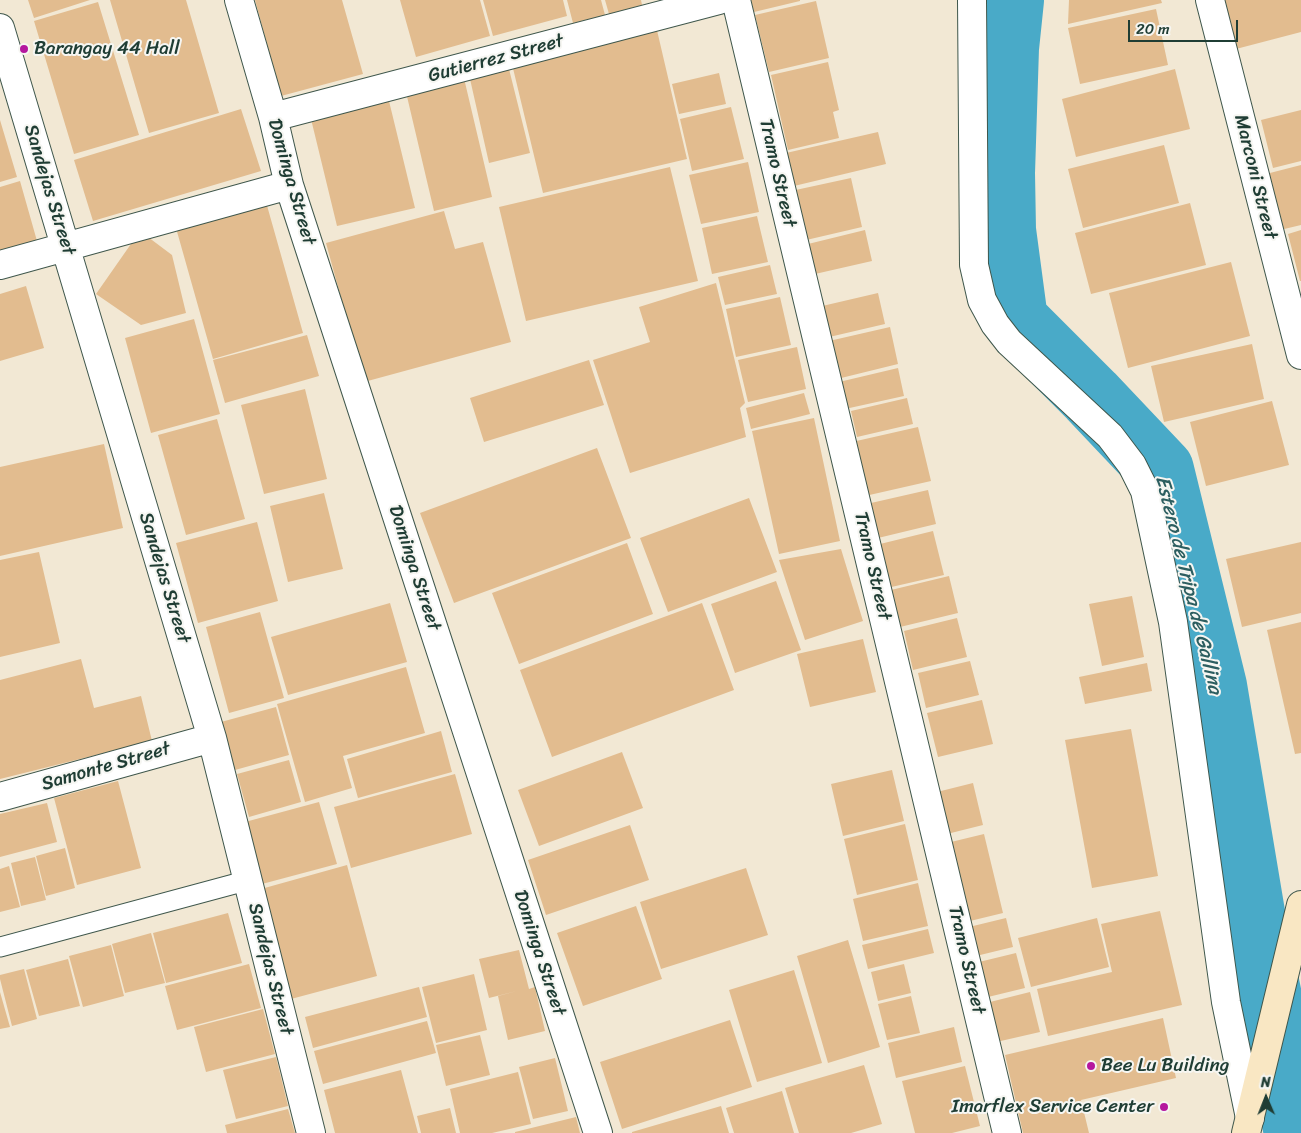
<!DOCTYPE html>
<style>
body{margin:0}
#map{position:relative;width:1301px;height:1133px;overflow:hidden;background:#f2e8d4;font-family:Sriracha,sans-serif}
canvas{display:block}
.north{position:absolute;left:1241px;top:1073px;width:50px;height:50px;-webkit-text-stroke:4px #f6f6f2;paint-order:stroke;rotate:359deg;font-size:14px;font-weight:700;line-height:20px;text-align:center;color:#1f3d34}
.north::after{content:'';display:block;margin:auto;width:18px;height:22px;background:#1f3d34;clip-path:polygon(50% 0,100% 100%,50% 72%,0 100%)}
.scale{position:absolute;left:1128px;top:20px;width:110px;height:22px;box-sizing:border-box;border:2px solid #1f3d34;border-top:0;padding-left:6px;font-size:15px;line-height:18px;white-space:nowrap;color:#1f3d34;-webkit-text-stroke:4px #f6f6f2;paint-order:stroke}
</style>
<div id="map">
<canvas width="1301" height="1133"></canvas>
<div class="north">N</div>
<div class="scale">20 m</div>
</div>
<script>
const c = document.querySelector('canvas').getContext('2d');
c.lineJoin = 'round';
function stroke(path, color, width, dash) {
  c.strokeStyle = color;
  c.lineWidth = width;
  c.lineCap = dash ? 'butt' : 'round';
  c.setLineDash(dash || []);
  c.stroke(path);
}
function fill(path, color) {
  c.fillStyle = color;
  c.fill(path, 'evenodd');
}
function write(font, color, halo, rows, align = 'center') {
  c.font = font + ' Sriracha,sans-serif';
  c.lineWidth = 4;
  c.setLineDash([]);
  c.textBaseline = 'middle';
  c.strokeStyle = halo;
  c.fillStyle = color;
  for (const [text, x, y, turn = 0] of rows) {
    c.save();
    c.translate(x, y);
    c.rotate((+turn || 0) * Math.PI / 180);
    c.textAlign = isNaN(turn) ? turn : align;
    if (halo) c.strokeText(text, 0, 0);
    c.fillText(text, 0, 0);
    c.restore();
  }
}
const river = new Path2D(`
 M1011,0l-5,48 -4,125 1,57 12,90 76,76 70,74 53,216 39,233 44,214`);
const building = new Path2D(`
 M28,0h62l-56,18z
 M110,0h76l33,113 -70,20z
 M255,0h87l21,74 -82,22z
 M400,0h80l10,36 -74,21z
 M483,0h80l4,16 -74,20z
 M567,0h34l4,15 -32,8z
 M605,0h36l1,5 -33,9z
 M751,0h49v1l-46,11z
 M1069,0h92l1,3 -94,21z
 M1223,0h78v32l-65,17z
 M816,1l13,57 -60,14 -14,-57z
 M98,2l41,133 -65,19 -40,-133z
 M1156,9l12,56 -88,19 -12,-56z
 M656,26l31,133 -144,34 -32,-133z
 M828,62l11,48 -6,2 6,26 -51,12 -17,-75z
 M509,69l21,84 -41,10 -19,-84z
 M1175,69l15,60 -114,28 -14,-58z
 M719,73l7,31 -47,10 -7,-30z
 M463,74l29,123 -58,14 -29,-123z
 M389,101l26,107 -78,18 -26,-107z
 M731,107l13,52 -52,12 -12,-52z
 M241,109l20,62 -168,50 -19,-61z
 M1301,110v51l-28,7 -12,-48z
 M0,120l17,57 -17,5z
 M878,132l8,32 -92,22 -8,-33z
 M1164,145l15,58 -96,25 -15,-59z
 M748,162l11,50 -58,12 -12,-49z
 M1301,165v60l-21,5 -14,-56z
 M670,167l28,114 -172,40 -27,-114z
 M851,178l11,49 -60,14 -11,-50z
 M20,181l17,60 -37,10v-64z
 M266,202l37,131 -90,26 -37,-131z
 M1190,203l16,62 -115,29 -16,-61z
 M444,211l11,38 28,-7 28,100 -147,40 -38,-139z
 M757,216l11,46 -56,12 -10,-46z
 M865,230l7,31 -57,13 -7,-30z
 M1301,230v51h-1l-12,-47z
 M140,231l32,24 14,58 -45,12 -45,-31z
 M1231,262l19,74 -122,32 -19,-75z
 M770,265l7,29 -52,11 -7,-28z
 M716,283l29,120 -5,5 6,29 -116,36 -37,-113 57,-18 -11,-35z
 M26,286l18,62 -44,13v-67z
 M878,293l7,31 -60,14 -7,-31z
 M780,297l11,48 -55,12 -10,-48z
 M194,319l26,95 -69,19 -26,-95z
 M890,327l8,37 -61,15 -8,-38z
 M307,335l12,41 -94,27 -12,-43z
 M1252,344l12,55 -100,23 -13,-56z
 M797,347l9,42 -58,13 -10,-42z
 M589,360l15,45 -120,37 -14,-44z
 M898,368l6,28 -59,13 -6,-27z
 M305,389l22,90 -63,15 -23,-89z
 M804,393l6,21 -59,15 -5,-21z
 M907,398l6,26 -56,13 -6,-26z
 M1272,401l17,64 -83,21 -16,-64z
 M814,418l26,123 -61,13 -27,-123z
 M217,419l28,100 -59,16 -28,-100z
 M918,427l13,54 -66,15 -13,-54z
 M104,444l19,84 -123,28v-89z
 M597,448l34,90 -177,65 -34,-90z
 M928,490l8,34 -58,14 -7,-35z
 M324,493l19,76 -55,13 -18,-76z
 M749,498l28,74 -109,40 -28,-74z
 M257,522l21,79 -80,22 -22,-80z
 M933,531l11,44 -57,13 -11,-43z
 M1301,542v71l-59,14 -16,-68z
 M627,543l26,71 -134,50 -27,-71z
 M841,549l22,72 -58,19 -26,-80z
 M39,552l21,91 -60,14v-97z
 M949,576l9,37 -58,14 -9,-37z
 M776,581l25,69 -66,23 -24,-69z
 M1132,596l12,61 -42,9 -13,-62z
 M390,603l17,59 -119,33 -17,-58z
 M702,603l32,87 -182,67 -32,-87z
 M260,612l24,86 -55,15 -23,-86z
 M957,618l10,39 -54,13 -9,-39z
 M1301,622v131l-6,1 -28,-124z
 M863,639l13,53 -66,15 -13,-53z
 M81,659l13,49 47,-12 11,45 -152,38v-99z
 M970,661l9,34 -53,13 -8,-35z
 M1147,663l5,28 -67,13 -6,-27z
 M406,667l19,66 -82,23 9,32 -47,14 -28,-98z
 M982,700l11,44 -55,13 -11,-44z
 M276,707l13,48 -54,15 -14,-48z
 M1131,729l27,147 -66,12 -27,-148z
 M441,731l11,41 -94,26 -11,-39z
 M622,752l21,56 -104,38 -21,-56z
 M289,760l12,42 -52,15 -12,-43z
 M892,770l12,51 -61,15 -12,-52z
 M455,774l17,60 -121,34 -17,-61z
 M118,781l23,87 -64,17 -23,-87z
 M973,783l10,42 -36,9 -10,-42z
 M319,802l18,62 -75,20 -17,-62z
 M47,803l10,39 -57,15v-43z
 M905,824l13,56 -61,15 -13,-56z
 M630,825l19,55 -103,35 -18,-55z
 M984,834l19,79 -33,8 -19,-79z
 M65,848l10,40 -29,8 -10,-40z
 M35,857l11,43 -25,6 -10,-43z
 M347,865l30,111 -86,23 -30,-110z
 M9,866l11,41 -20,5v-43z
 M746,868l22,67 -107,34 -21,-67z
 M918,883l10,43 -65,15 -10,-42z
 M636,906l26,73 -79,27 -26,-73z
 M1160,911l22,94 -134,31 -11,-47 75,-17 -11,-48z
 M228,913l14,50 -76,20 -13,-50z
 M1006,918l7,29 -37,9 -7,-29z
 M1097,918l12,49 -78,20 -13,-49z
 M928,929l6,24 -66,16 -6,-24z
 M151,933l14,50 -40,10 -13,-49z
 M848,940l32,107 -52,16 -31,-107z
 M111,945l13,51 -41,11 -14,-51z
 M519,950l10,39 6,-2 10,44 -37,9 -10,-44 19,-5 -28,7 -10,-39z
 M1016,953l9,35 -37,9 -9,-35z
 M68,959l12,47 -41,10 -13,-46z
 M249,964l12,44 -84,22 -12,-44z
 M904,964l7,29 -33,8 -7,-29z
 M24,969l13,50 -25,7 -12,-47v-4z
 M794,970l28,93 -65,19 -28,-92z
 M474,974l13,56 -51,13 -14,-56z
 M419,987l8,30 -114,31 -8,-31z
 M0,992l10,35 -10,2z
 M1030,992l10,40 -48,11 -10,-39z
 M911,996l9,37 -33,7 -9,-36z
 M263,1009l12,45 -69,18 -12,-45z
 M1163,1018l13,60 -95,22 8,33h-66l-18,-78z
 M730,1020l22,67 -130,42 -22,-67z
 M427,1021l9,32 -113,31 -9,-33z
 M954,1027l8,35 -66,16 -8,-35z
 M480,1035l10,40 -44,11 -10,-41z
 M276,1057l12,49 -52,13 -13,-49z
 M555,1058l13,53 -35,8 -14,-52z
 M864,1065l18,59 -31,9h-52l-14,-45z
 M965,1066l15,60 -28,7h-37l-13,-52z
 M401,1070l17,63h-83l-11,-43z
 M518,1072l13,52 -39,9h-32l-10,-44z
 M782,1091l12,42h-60l-8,-25z
 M721,1106l8,27h-97v-1z
 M450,1108l6,25h-35l-4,-17z
 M288,1109l7,24h-68l-2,-8z
 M576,1117l4,16h-65v-1z`);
const lane = new Path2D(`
 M0,947l238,-64 10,-4`);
const street = new Path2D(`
 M239,0l34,117 16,68 309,948
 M736,0l271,1133
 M972,0l2,265 8,35 13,24 14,18 101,94 22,29 13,26 28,131 53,380 24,116
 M1210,0l91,355
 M0,28l212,710 99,395
 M273,117l446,-117
 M0,265l289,-80
 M0,797l212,-59`);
const secondary = new Path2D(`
 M1246,1133l55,-228`);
const markers = [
 [24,49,5,"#b5179e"],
 [1091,1066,5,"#b5179e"],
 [1164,1107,5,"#b5179e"]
];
const poiNames = [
 ["Barangay 44 Hall",34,49],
 ["Bee Lu Building",1101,1066],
 ["Imarflex Service Center",1154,1107,"right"]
];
const streetNames = [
 ["Gutierrez Street",496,59,-15],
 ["Tramo Street",777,173,77],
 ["Marconi Street",1255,177,76],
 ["Dominga Street",291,182,74],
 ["Sandejas Street",49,190,73],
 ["Tramo Street",872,566,77],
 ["Dominga Street",414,568,72],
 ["Sandejas Street",164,578,73],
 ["Samonte Street",106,767,-16],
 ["Dominga Street",539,953,72],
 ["Tramo Street",966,960,77],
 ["Sandejas Street",270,969,76]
];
const waterNames = [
 ["Estero de Tripa de Gallina",1188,585,76]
];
stroke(river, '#49aac8', 66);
fill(building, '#e2bc8f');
stroke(lane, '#3f574c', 21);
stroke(street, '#3f574c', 30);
stroke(secondary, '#3f574c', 30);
stroke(lane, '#fff', 19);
stroke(street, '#fff', 28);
stroke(secondary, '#f9e7c3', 28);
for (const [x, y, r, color] of markers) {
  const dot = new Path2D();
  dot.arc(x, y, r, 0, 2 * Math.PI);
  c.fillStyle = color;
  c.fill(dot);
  stroke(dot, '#f6f6f2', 2);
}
write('19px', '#1f3d34', '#f6f6f2', poiNames, 'left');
write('19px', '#1f3d34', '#f6f6f2', streetNames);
write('italic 20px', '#2c5e60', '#f6f6f2', waterNames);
</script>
